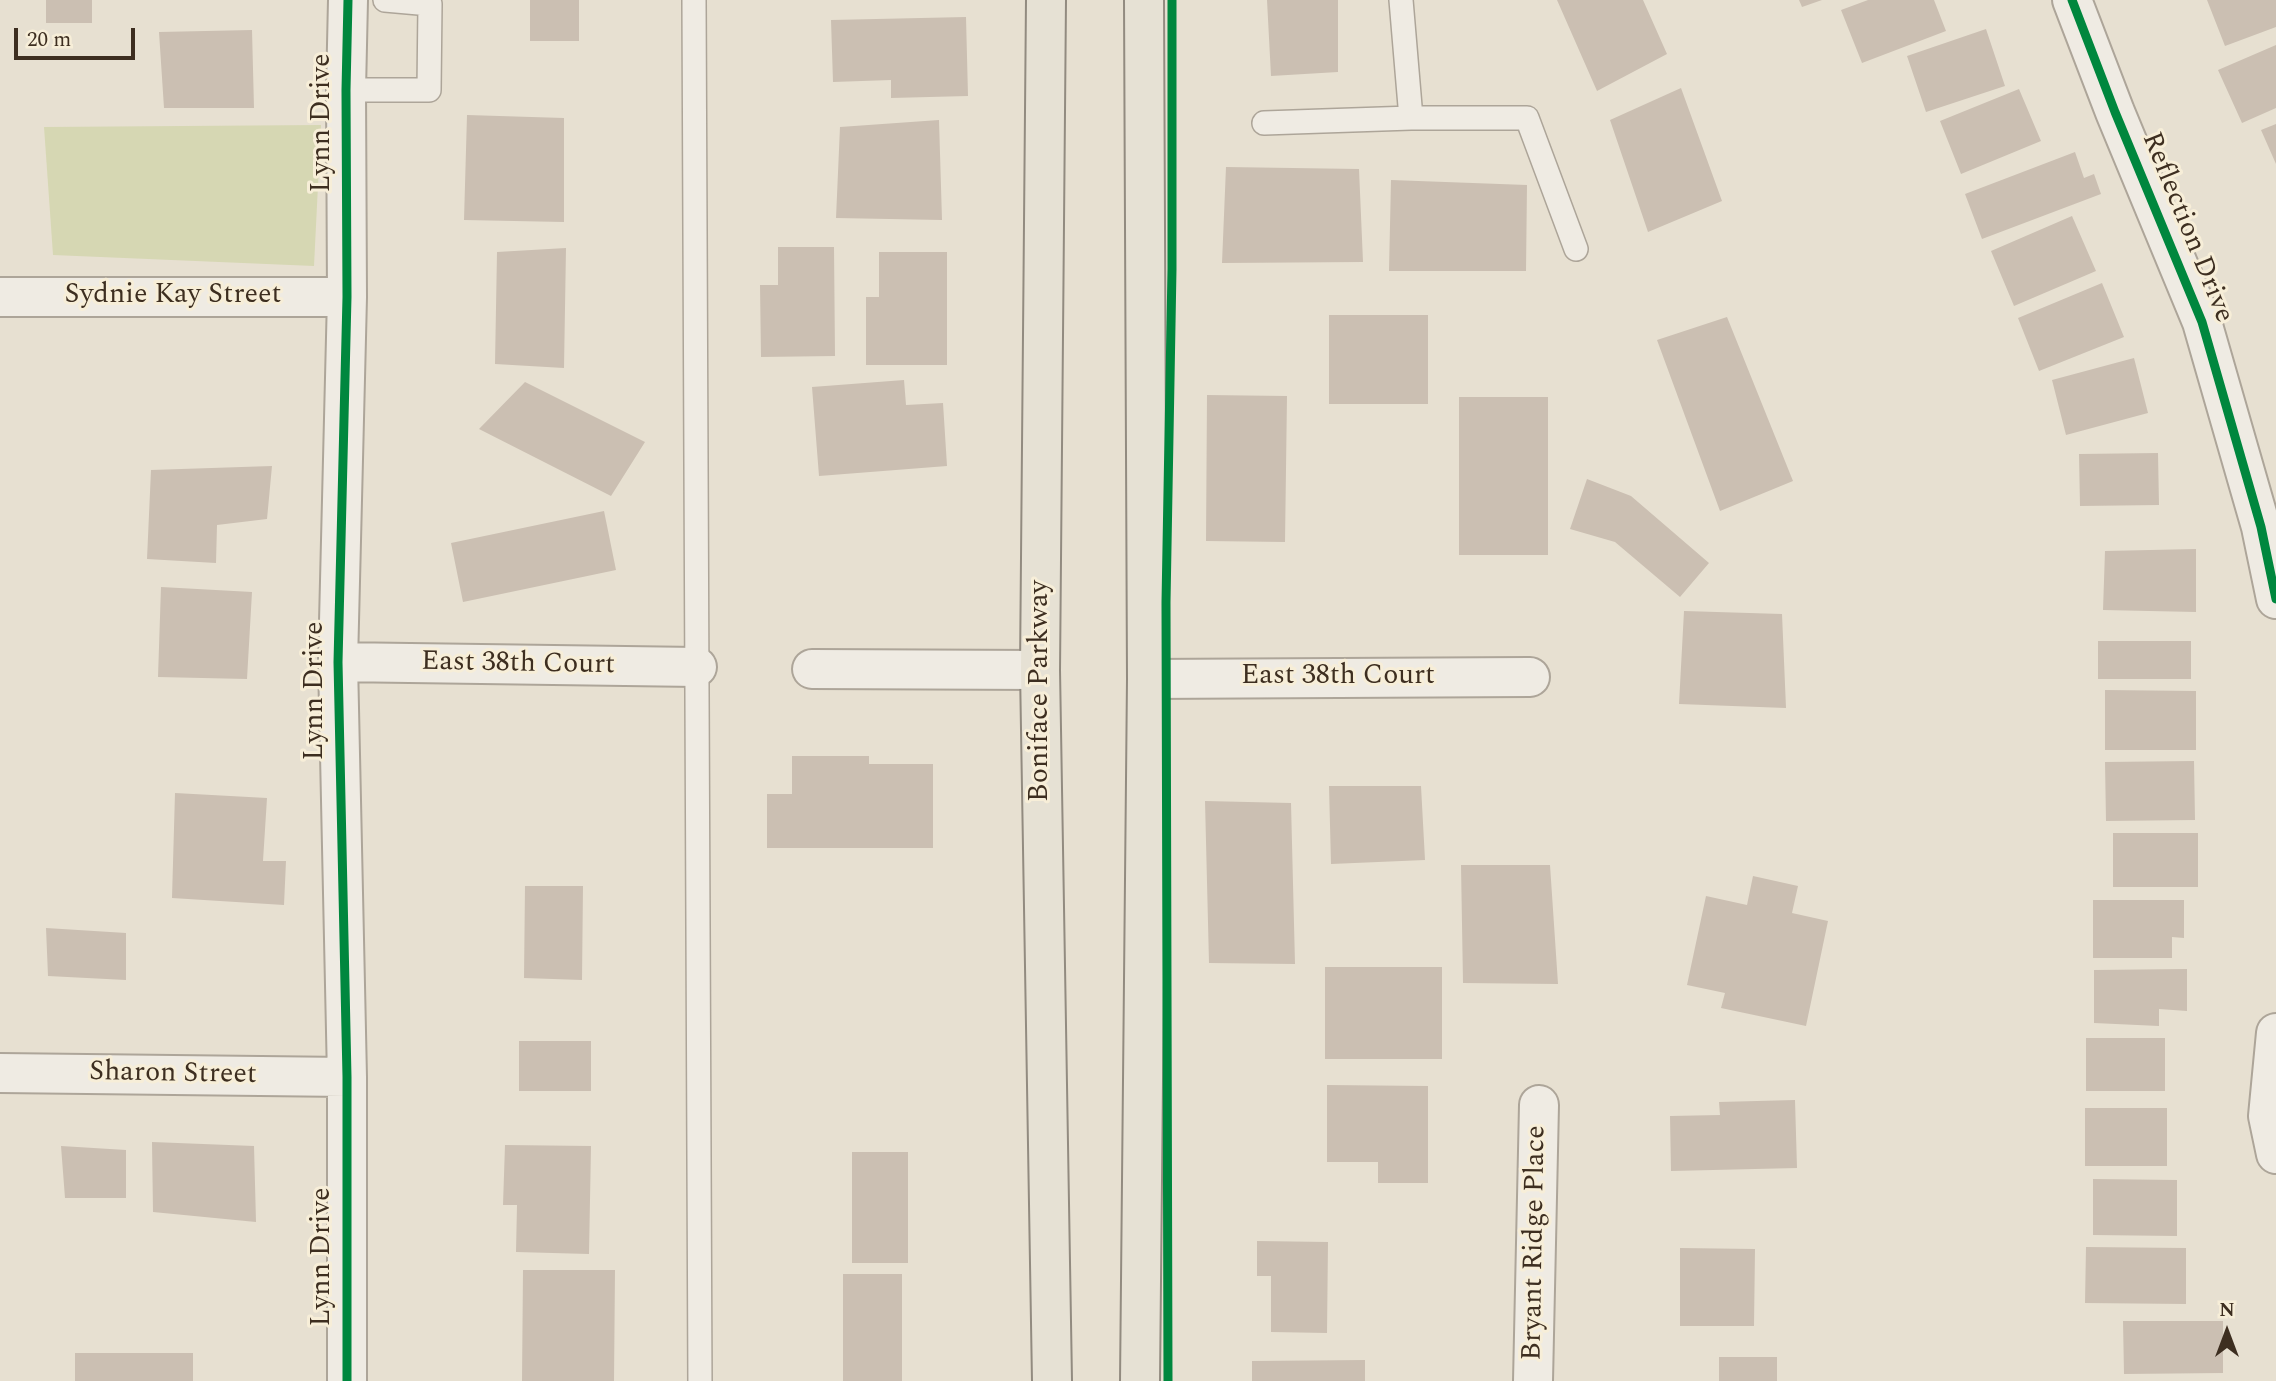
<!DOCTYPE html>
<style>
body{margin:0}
#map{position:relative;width:2276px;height:1381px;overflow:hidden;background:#e7e0d1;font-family:Spectral,serif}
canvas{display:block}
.north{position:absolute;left:2192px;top:1297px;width:70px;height:70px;-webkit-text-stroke:5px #f7eed8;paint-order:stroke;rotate:0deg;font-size:19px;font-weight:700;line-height:28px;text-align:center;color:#3d2e20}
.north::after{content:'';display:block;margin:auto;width:24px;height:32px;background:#3d2e20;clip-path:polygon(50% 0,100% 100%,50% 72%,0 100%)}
.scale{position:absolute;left:14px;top:28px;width:121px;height:32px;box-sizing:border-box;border:4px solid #3d2e20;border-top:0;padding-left:9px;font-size:21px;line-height:24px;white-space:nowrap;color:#3d2e20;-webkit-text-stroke:5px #f7eed8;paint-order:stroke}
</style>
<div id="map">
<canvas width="2276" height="1381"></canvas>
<div class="north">N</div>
<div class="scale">20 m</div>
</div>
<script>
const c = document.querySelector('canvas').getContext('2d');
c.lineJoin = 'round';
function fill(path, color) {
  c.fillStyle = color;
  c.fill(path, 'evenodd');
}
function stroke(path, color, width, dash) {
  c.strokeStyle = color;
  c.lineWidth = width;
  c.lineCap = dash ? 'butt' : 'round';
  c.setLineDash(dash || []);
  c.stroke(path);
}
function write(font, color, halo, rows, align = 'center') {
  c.font = font + ' Spectral,serif';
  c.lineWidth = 6;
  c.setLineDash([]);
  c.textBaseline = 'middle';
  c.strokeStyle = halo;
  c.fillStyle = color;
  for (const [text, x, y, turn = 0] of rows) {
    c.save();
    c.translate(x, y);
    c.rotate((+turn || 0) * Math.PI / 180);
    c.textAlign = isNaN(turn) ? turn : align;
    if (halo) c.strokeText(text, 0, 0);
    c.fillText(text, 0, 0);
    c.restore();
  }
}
const green = new Path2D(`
 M321,125l-7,141 -261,-11 -9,-128z`);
const building = new Path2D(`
 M46,0h46v23h-46z
 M530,0h49v41h-49z
 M1267,0h71v72l-67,4z
 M1557,0h86l24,54 -70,37z
 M1799,0h23l-20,7z
 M1868,0h66l12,31 -84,32 -21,-53z
 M2207,0h69v27l-51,19z
 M966,17l2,79 -77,2v-18l-58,2 -2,-62z
 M1986,29l19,57 -79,26 -19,-56z
 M252,30l2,78h-90l-5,-76z
 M2276,45v63l-34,15 -24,-53z
 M1681,88l41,113 -74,31 -38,-112z
 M2019,89l22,52 -80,33 -21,-53z
 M467,115l97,3v104l-100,-2z
 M939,120l3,100 -106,-2 4,-91z
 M2276,124v40l-15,-34z
 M2075,152l9,26 10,-4 7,20 -119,45 -17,-45z
 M1226,167l133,2 4,93 -141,1z
 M1391,180l136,5 -1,86h-137z
 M2072,216l24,55 -82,35 -23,-55z
 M778,247h56l1,109 -74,1 -1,-72h18z
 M566,248l-2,120 -69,-4 2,-112z
 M879,252h68v113h-81v-68h13z
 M2102,283l22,54 -85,34 -21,-53z
 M1329,315h99v89h-99z
 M1727,317l66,164 -73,30 -63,-171z
 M2134,358l14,55 -82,22 -14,-55z
 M904,380l2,25 37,-2 4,63 -128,10 -7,-89z
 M525,382l120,60 -34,54 -132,-67z
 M1207,395l80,1 -2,146 -79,-1z
 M1459,397h89v158h-89z
 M2158,453l1,52 -79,1 -1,-52z
 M272,466l-5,53 -50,6 -1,38 -69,-4 4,-89z
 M1587,479l44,17 78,67 -29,34 -65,-55 -45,-13z
 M604,511l12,59 -153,32 -12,-59z
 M2196,549v63l-93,-2 2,-59z
 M161,587l91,5 -5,87 -89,-2z
 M1684,611l98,3 4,94 -107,-4z
 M2098,641h93v38h-93z
 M2105,690l91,1v59h-91z
 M792,756h77v8h64v84h-166v-54h25z
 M2194,761l1,59 -89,1 -1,-59z
 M1329,786h92l4,74 -94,4z
 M175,793l92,5 -4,63h23l-2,44 -112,-7z
 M1205,801l86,2 4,161 -86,-1z
 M2113,833h85v54h-85z
 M1461,865h89l8,119 -95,-1z
 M1753,876l45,10 -6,27 36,8 -22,105 -85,-18 4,-15 -38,-8 19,-89 41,9z
 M525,886h58l-1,94 -58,-2z
 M2093,900h91v38l-12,-1v21h-79z
 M46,928l80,5v47l-78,-4z
 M1325,967h117v92h-117z
 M2187,969v42l-28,-2v17l-65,-3v-53z
 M2086,1038h79v53h-79z
 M519,1041h72v50h-72z
 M1327,1085l101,1v97h-50v-21h-51z
 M1795,1100l2,68 -126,3 -1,-55 50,-1 -1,-13z
 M2085,1108h82v58h-82z
 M152,1142l102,4 2,76 -103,-10z
 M505,1145l86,1 -2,108 -73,-2 1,-47h-14z
 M61,1146l65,4v48h-61z
 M852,1152h56v111h-56z
 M2093,1179l84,1v56l-84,-1z
 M1257,1241l71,1 -1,91 -56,-1v-56h-14z
 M2086,1247l100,1v56l-101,-1z
 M1680,1248l75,1 -1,77h-74z
 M523,1270h92l-1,111h-92z
 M843,1274h59v107h-59z
 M2123,1321h100v52l-99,1z
 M75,1353h118v28h-118z
 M1719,1357h58v24h-58z
 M1365,1360v21h-113v-20z`);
const service = new Path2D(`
 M694,0l6,1381
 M1401,0l10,118h116l49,131
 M346,90h83l1,-86 -45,-4
 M1264,123l147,-5`);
const minor = new Path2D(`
 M2072,0l43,112 87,210 59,205 15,72
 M0,297h347
 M338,662l359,5
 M812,669l228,1
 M1147,679l383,-2
 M2276,1033l-8,83 8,38
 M0,1073l347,4
 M347,1381v-304l-9,-415 9,-365 -1,-207 2,-90
 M1533,1381l6,-276`);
const primary = new Path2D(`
 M1046,0l-6,670 12,711
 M1140,1381l7,-702 -3,-679`);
const cycleway = new Path2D(`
 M2072,0l43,112 87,210 59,205 15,72
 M347,1381v-304l-9,-415 9,-365 -1,-207 2,-90
 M1168,1381l-2,-779 6,-333v-269`);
const streetNames = [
 ["Lynn Drive",324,123,-90],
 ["Reflection Drive",2186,228,68],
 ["Sydnie Kay Street",173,297],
 ["East 38th Court",518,665,1],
 ["East 38th Court",1338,678],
 ["Lynn Drive",317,691,-90],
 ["Boniface Parkway",1042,691,-90],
 ["Sharon Street",173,1075,1],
 ["Bryant Ridge Place",1536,1243,-89],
 ["Lynn Drive",324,1257,-90]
];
fill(green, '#d6d7b3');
fill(building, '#cbbfb2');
stroke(service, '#ada599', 26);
stroke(minor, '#ada599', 42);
stroke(primary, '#928b80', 42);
stroke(service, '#efebe3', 23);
stroke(minor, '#efebe3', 38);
stroke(primary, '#e6e1d4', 38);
stroke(cycleway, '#00873e', 9);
write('28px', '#3d2e20', '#f7eed8', streetNames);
</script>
